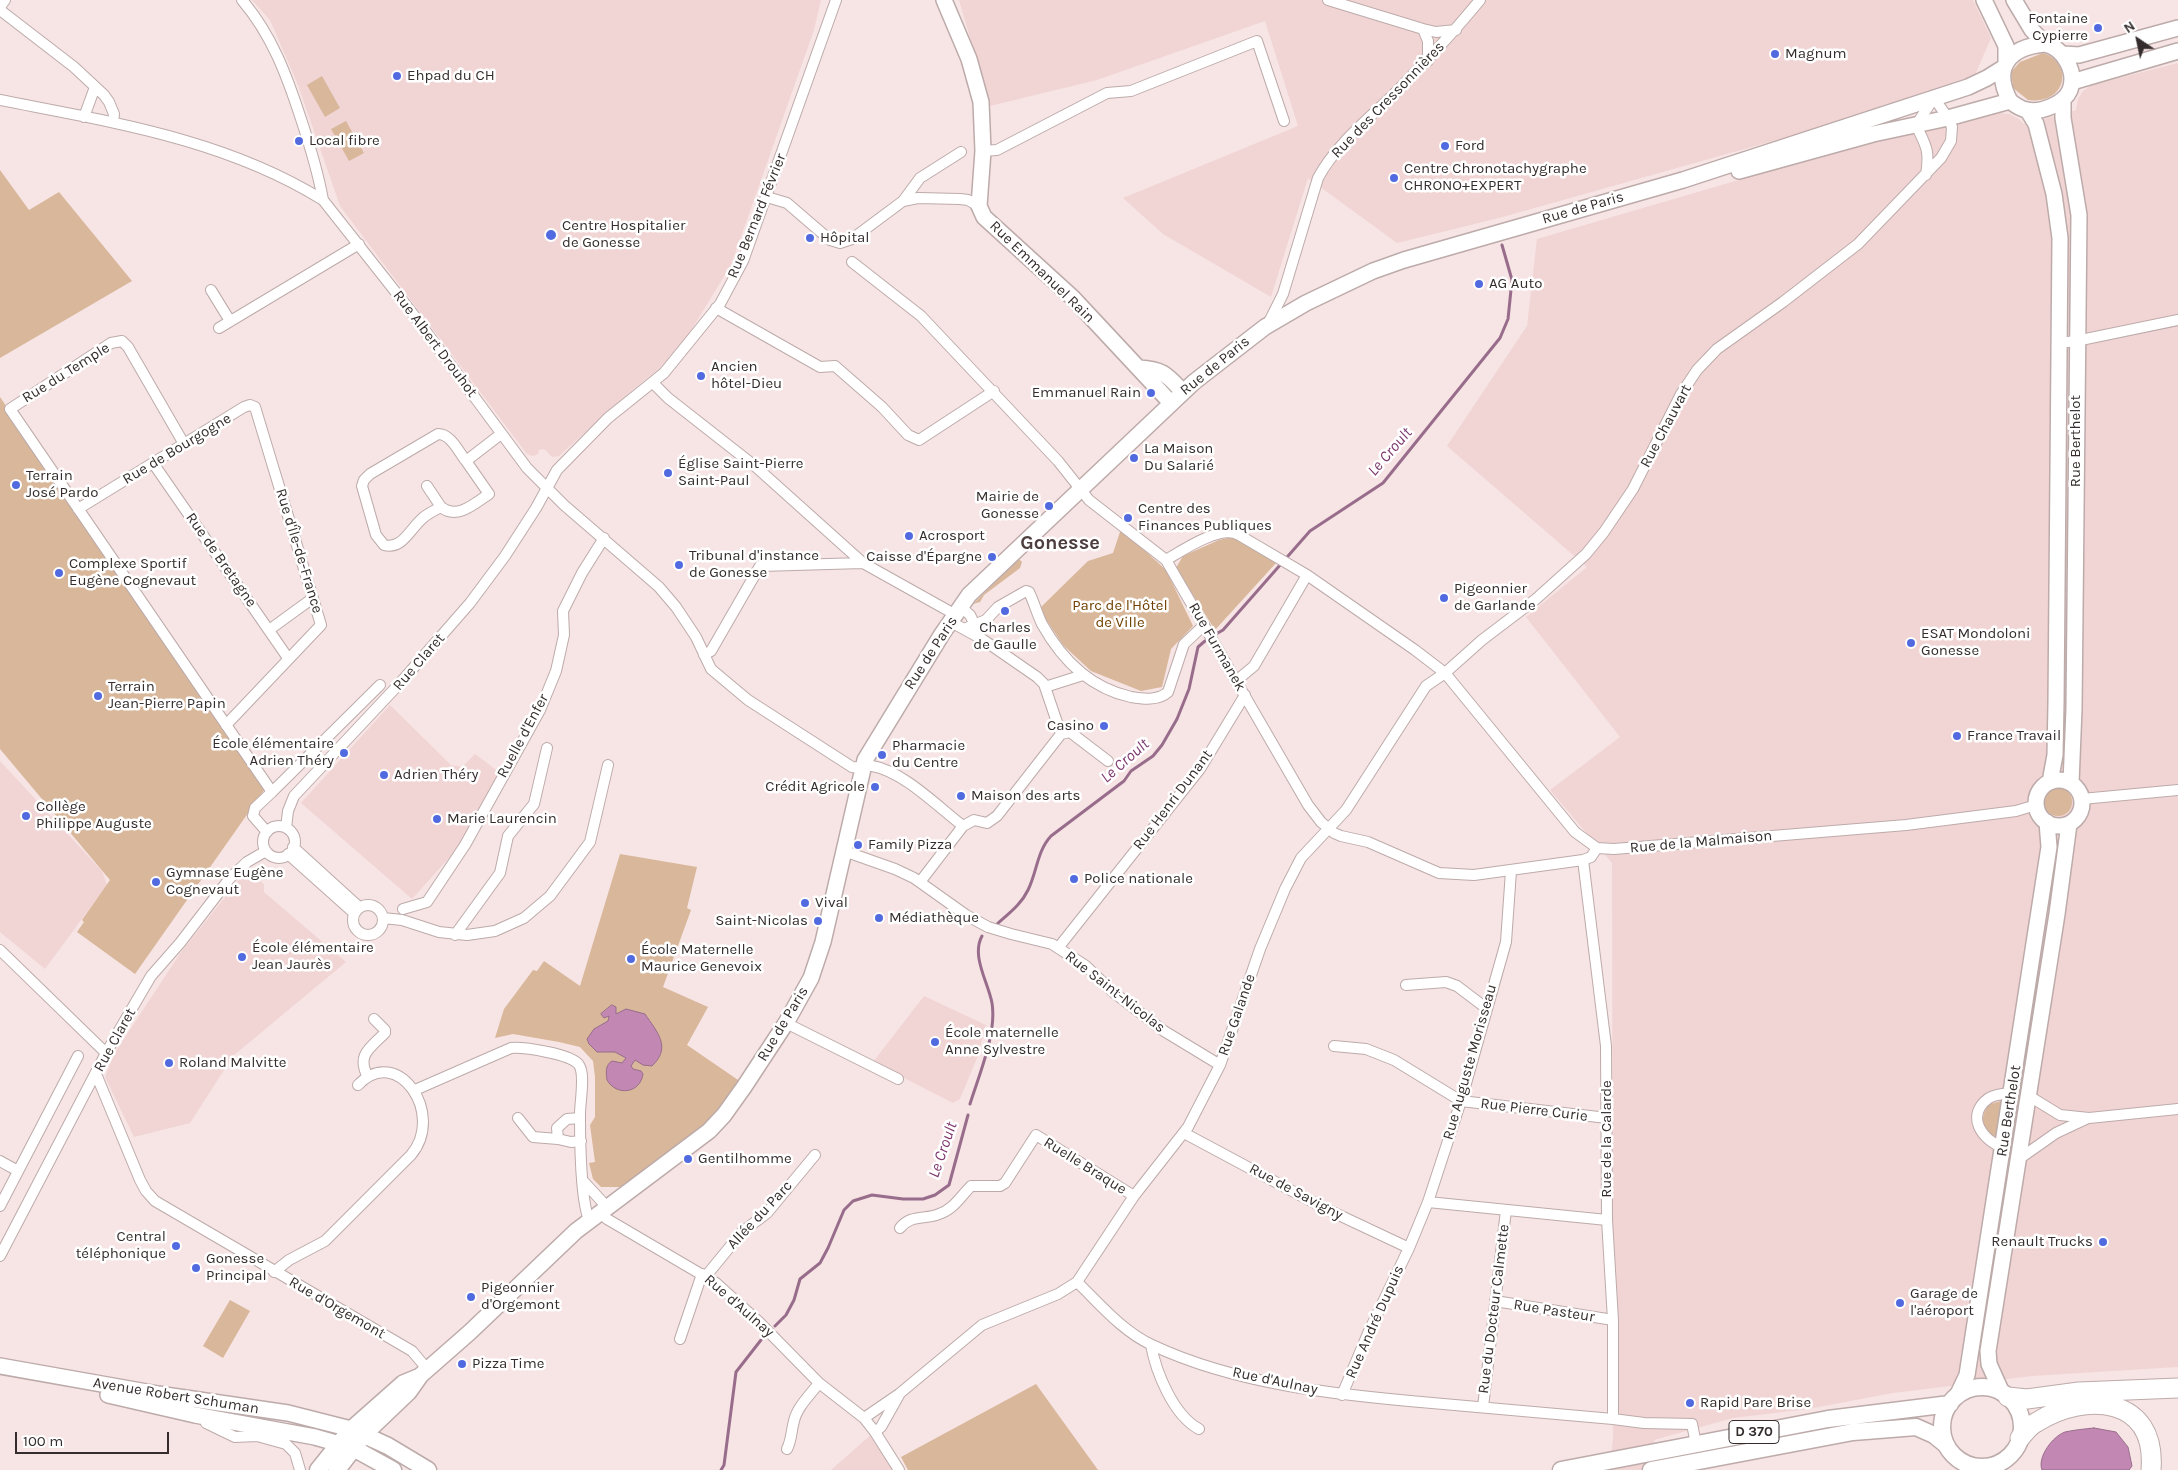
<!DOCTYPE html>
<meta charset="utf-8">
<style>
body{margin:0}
#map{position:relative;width:2178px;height:1470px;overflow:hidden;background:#f7e4e4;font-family:Karla,sans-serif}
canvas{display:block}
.north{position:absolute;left:2113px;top:15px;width:50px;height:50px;-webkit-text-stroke:4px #fff;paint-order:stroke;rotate:326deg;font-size:14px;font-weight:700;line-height:20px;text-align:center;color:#352d2d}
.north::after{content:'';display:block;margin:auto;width:18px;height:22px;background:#352d2d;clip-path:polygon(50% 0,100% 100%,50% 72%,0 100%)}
.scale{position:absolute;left:15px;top:1432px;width:154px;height:22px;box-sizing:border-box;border:2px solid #352d2d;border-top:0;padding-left:6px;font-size:15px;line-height:18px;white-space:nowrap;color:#352d2d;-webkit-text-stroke:4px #fff;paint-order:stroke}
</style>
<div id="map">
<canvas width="2178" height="1470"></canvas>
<div class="north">N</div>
<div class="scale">100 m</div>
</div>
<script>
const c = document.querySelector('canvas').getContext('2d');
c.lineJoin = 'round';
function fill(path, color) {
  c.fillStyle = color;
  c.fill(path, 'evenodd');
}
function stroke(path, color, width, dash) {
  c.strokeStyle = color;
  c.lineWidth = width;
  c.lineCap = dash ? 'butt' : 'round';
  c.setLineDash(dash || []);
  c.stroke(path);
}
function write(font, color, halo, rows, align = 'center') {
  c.font = font + ' Karla,sans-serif';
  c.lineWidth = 5;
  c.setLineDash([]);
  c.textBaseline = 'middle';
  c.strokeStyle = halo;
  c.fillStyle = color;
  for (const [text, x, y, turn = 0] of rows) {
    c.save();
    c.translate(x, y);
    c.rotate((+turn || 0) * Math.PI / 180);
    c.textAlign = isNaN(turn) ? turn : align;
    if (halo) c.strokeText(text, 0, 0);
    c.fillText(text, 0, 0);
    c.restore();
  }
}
const built = new Path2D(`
 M252,0h569l-7,30 -83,235 -47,77 -25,27 -27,21 -73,66 -7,1 -8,-8 -5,1 -1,4 -5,2 -6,-2 -187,-248 -42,-121 -28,-65z
 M959,0h1014l18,38 -16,37 -170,57 -306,86 -102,25 -89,-65 -37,119 -108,-63 -40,-36 175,-72 -33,-105 -168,59 -107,26z
 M2178,63v1304l-146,9 -139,17 -85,16 -75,9 -79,22 3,19 7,11h-67l12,-2 4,-29 -1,-576 -62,-73 70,-53 -94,-120 61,-50 -140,-121 80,-120 10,-87 304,-89 76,-18 83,-19 9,1 10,5 5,5 52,-14 2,-11 5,-8 9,-6z
 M390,705l61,60 11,2 13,-13 24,18 -43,78 -44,49 -111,-96z
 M0,761l102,110 5,14 -62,84 -45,-37z
 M246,871l18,13v8l82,70 -113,94 -43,67 -56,14 -29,-60 9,-23 67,-102z
 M924,996l62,29 -9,33 -17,41 -7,4 -80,-41z
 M873,1433l28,37h-70z`);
const green = new Path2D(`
 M2043,53c31,10 24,52 -15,47l-15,-12 -2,-16 9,-10z
 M322,76l18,32 -15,9 -18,-32z
 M346,121l18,32 -15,8 -18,-32z
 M0,170l29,40 30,-18 73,89 -132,77z
 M0,397l265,392 -130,185 -58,-42 7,-10 -2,-2 28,-40 -110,-131z
 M1121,529l45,41 27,56 -22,23 -9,38 -21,4 -50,-20 -28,-26 -24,-36 49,-48 25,-8z
 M1232,537l44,26 -61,67 -39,-62 7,-12 36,-16z
 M1019,559l3,3 -2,6 -36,27 -4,7 -7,2z
 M2044 802a14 14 0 1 1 28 0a14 14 0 1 1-28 0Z
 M620,854l77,13 -10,41 4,2 -28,77 45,20 -21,38 54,37 -25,35 -45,36 -51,34h-19l-8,-8 -4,-16 6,-1 -5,-37 5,-8v-40l-2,-16 -13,-14 -21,-5 -46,-8 -18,4 9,-29 29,-39 4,1 7,-10 36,25z
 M2002,1101l-3,34 -3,2c-15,-4 -17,-22 -6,-33z
 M230,1300l20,11 -27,47 -20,-12z
 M1036,1384l62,86h-190l-7,-13z`);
const water = new Path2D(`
 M612,1005l4,2v7l10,-5 19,5c12,18 27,33 7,52l-9,-1 -8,-5 -4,6 2,3 8,2 2,3c-3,20 -27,22 -36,6 -1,-7 -2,-15 5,-19l10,2 4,-5 -11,-6h-18l-8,-8 -2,-5 7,-10 14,-8 1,-5 -5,2 -3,-4z
 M2094,1428l22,4 12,15 4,19 -3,4h-87c-5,-13 11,-34 23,-38 9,-2 19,-3 29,-4z`);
const stream = new Path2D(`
 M1216,634l7,-4 87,-99 73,-48 117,-145 8,-19 4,-39 -10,-35
 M996,925c12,-11 25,-20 32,-35 9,-18 9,-39 23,-54l73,-55 7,-10 22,-15 9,-11 15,-26 12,-30 9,-42 7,-6
 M970,1104c9,-29 27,-71 22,-101 -4,-21 -21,-47 -10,-67
 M775,1326l11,-11 8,-15 6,-21 20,-16 8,-15 16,-38 9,-9 19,-6 31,4h20l12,-4 14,-10 19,-70
 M721,1470l3,-5 12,-93 25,-32`);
const street = new Path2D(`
 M242,0c30,35 45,76 59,119 9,27 17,53 22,81
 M1328,0l95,29 5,12v20
 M0,7l5,-7
 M0,10l74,57 30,28 5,7 5,12 -1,8
 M1423,29l13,3 20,-2
 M0,100c111,22 225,39 323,100l90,114 114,154 37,37 95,82 17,20 20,30 15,32 37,31 104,67c7,1 14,-2 20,-1 31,5 66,41 91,60
 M84,117l11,-30
 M983,151l14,-1 110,-57 24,-2 126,-50 27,80
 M767,197l20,6 43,37 10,3 12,-4 51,-38 15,-3 42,1 8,1 11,6
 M903,201l17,-23 41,-26
 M852,262l69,54 137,145 31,39 77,60 142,245 13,17 13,11 7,3 27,6 71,31 35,2 109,-15 8,-3 6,-9
 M211,290l19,31
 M716,308l104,59 15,-1 47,41 26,28 11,5 75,-49
 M1269,322l14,-28 35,-116c17,-32 48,-57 74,-82 31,-31 60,-62 88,-96
 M219,328l140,-84
 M2059,343l17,-2 102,-21
 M653,383l15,15 88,69 107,96 93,52
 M184,444l-56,-97 -6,-6 -11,2 -101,66 262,383 -17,16 -2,8 14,16
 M466,461c-8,-10 -15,-27 -28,-27l-68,40 -6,6 -2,6 14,49 8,10c19,5 26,-17 40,-28 5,-4 11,-7 17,-10 16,13 33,-3 48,-13l-23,-33 35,-27
 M153,463l135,195
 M427,486l14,21
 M78,509l166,-102 6,-2 5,2 66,218 -95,100
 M1166,560c17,-10 55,-36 73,-25l68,40 108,75 30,23 130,159 22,16 17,1 292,-24 110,-14 20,-6
 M961,607l9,8 7,14
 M951,622l31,17 55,38 7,7 17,50
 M964,629l22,-9 12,-13 28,-16 3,1c5,10 8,22 13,32 20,36 48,64 89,73 12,2 27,4 37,-5l16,-48 20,-19
 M269,630l44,-32
 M704,655l7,-4 49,-85 103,-3
 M1236,681l18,-15 53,-91
 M1045,687l38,-12
 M1061,734l9,-2 38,29
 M272,792l108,-107
 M2082,799l96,-9
 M263 842a16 16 0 1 1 32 0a16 16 0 1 1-32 0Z
 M286,828l2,-17 6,-15 107,-114 69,-79 35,-47 31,-48 21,-38 51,-52 56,-45 56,-69 23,-43 93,-261
 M293,847l66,60
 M844,851l51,18 19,9 52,37 22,12 23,7 41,10 34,22 27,26 51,39 56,34
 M288,854l66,59
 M1583,860l23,186 1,174 6,100v99
 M920,882l43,-56 11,-6 13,3 10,-7 64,-82
 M353 920a15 15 0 1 1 30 0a15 15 0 1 1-30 0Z
 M403,909l24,-7 38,-57 75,-135 16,-39 8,-36 -1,-24 19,-38 22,-35
 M383,918l19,2 37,12 28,3 28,-4 29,-13 26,-22 40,-54 18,-77
 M455,935l45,-62 8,-37 26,-32 13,-56
 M1058,948l142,-179 45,-74
 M0,950l106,103
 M1406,985l40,-3 11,4 29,22
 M786,1023l112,56
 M1334,1046l32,3 28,11 67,41 146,17
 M96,1074l44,106 6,11 9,10 257,150 16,19
 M368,1077c-12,-22 2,-29 17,-44v-3l-11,-11
 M415,1090l96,-42c13,-1 61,6 68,17 7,10 0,41 1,53 0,24 1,82 9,102
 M2029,1096l31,19 29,3 89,-9
 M518,1118l15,19 25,2 13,3 10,-1
 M1184,1133l140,75 85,40
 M558,1139l-1,-11 10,-9 13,-1
 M2004,1148c-23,-8 -39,-33 -15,-50 7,-4 16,-4 23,-5
 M2019,1159l37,-26 32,-15
 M0,1161l18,10
 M584,1182l23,25
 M1428,1202l179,18
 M0,1206l78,-150
 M600,1213l7,6 109,64 43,39 60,61 45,35 11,14 24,38
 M900,1228c11,-14 25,-8 39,-14 14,-4 22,-18 32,-28h29l5,-3 31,-48 98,61
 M0,1256l106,-203 45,-77 29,-33 50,-65 17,-16 19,-11
 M274,1272l15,-12 36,-19 86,-86c35,-41 -14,-112 -53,-70
 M706,1276l36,-44 25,-19 48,-58
 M1077,1282c23,22 45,49 75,63 85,40 187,50 280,58 60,5 121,11 181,16l31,4 48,1 4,20
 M1495,1301l118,19
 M680,1339l22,-65
 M1151,1345c5,27 22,70 48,84
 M1342,1395l27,-64 40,-83 19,-46 33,-101 45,-159 5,-71
 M1483,1407l23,-197
 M864,1418l35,-24 83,-69 76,-31 19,-12 57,-86 54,-69 32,-62 40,-116 25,-60 16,-31 45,-48 80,-124 19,-13 37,-33 54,-41 50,-45 18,-22 29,-43 48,-95 16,-24 20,-21 66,-47 75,-58 83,-86 10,-17 1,-14 -4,-9 -14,-20 -18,27c10,21 14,25 10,50
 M206,1423l29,14 22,-1 29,8 9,9 5,17
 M875,1432l6,-5 18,-32
 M787,1449c5,-10 4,-18 7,-28 3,-14 16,-26 25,-38`);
const secondary = new Path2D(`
 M944,0l25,59 12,43 2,49 -4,55 5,11 89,81 98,105
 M1984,0l22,46v14
 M2014,0l18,30 13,14
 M2045,44c18,4 32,27 25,46 -6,14 -29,23 -43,20 -7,-1 -12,-5 -17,-9 -18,-33 -1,-54 35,-57z
 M2063,54l16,1 99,-27
 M2072,82l106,-31
 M2063,100v18l16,97 -5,494 -3,74
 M2028,111l8,13 18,70 6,44 -4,465 -1,52 -5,27
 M1739,171l134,-37 75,-16 62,-17
 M1139,368c24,1 28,7 44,24
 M2036 803a23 23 0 1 1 46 0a23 23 0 1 1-46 0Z
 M0,1366l158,28 130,19 63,16 52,-46 17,-7
 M2002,1393l-13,-29 -1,-13 69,-437 12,-90
 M108,1395l87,20 120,22 35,10
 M1957,1396l10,-21 82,-528 -2,-25
 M365,1434l44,-42 12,-17 49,-43 106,-101 133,-100 15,-16 20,-28 42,-64 25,-45 12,-36 42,-182 77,-126 27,-39 225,-213 71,-55 41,-24 67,-32 31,-11 279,-80 285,-93 19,-9 16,-10`);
const primary = new Path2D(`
 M1942 1427a40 40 0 1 1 80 0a40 40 0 1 1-80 0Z
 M353,1448l40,22
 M318,1470l33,-41 37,17 40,24
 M337,1470l23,-30
 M1561,1470l267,-51 122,-15
 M1651,1470l202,-38 63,-5 18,8 11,9`);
const highway = new Path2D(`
 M2008,1397l19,2 52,-7 99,-4
 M2020,1438c5,-6 10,-13 17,-16 49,-31 120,-25 114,48`);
const markers = [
 [2098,28,5,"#516adf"],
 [1775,54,5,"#516adf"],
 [397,76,5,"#516adf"],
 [299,141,5,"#516adf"],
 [1445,146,5,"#516adf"],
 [1394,178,5,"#516adf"],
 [551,235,6,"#516adf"],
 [810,238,5,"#516adf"],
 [1479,284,5,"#516adf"],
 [701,376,5,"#516adf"],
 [1151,393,5,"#516adf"],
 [1134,458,5,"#516adf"],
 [668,473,5,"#516adf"],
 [16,485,5,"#516adf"],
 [1049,506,5,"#516adf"],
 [1128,518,5,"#516adf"],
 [909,536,5,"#516adf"],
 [992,557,5,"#516adf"],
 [679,565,5,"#516adf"],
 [59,573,5,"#516adf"],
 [1444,598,5,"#516adf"],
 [1005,611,5,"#516adf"],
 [1911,643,5,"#516adf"],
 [98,696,5,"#516adf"],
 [1104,726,5,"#516adf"],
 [1957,736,5,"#516adf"],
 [344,753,5,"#516adf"],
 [882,755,5,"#516adf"],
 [384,775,5,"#516adf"],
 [875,787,5,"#516adf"],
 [961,796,5,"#516adf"],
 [26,816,5,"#516adf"],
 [437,819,5,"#516adf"],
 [858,845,5,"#516adf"],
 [1074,879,5,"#516adf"],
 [156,882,5,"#516adf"],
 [805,903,5,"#516adf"],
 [879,918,5,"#516adf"],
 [818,921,5,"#516adf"],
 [242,957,5,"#516adf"],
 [631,959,5,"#516adf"],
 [935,1042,5,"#516adf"],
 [169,1063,5,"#516adf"],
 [688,1159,5,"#516adf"],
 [2103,1242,5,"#516adf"],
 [176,1246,5,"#516adf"],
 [196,1268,5,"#516adf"],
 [471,1297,5,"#516adf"],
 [1900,1303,5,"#516adf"],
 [462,1364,5,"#516adf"],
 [1690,1403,5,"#516adf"]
];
const shields = [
 [1754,1432,50]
];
const shieldNames = [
 ["D 370",1754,1432]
];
const poiNames = [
 ["Fontaine",2088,19,"right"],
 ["Cypierre",2088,36,"right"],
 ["Magnum",1785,54],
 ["Ehpad du CH",407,76],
 ["Local fibre",309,141],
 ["Ford",1455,146],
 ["Centre Chronotachygraphe",1404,169],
 ["CHRONO+EXPERT",1404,186],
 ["Centre Hospitalier",562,226],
 ["de Gonesse",562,243],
 ["Hôpital",820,238],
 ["AG Auto",1489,284],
 ["Ancien",711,367],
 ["hôtel-Dieu",711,384],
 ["Emmanuel Rain",1141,393,"right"],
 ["La Maison",1144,449],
 ["Du Salarié",1144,466],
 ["Église Saint-Pierre",678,464],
 ["Saint-Paul",678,481],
 ["Terrain",26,476],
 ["José Pardo",26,493],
 ["Mairie de",1039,497,"right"],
 ["Gonesse",1039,514,"right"],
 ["Centre des",1138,509],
 ["Finances Publiques",1138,526],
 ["Acrosport",919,536],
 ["Tribunal d'instance",689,556],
 ["de Gonesse",689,573],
 ["Caisse d'Épargne",982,557,"right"],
 ["Complexe Sportif",69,564],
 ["Eugène Cognevaut",69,581],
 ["Pigeonnier",1454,589],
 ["de Garlande",1454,606],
 ["Charles",1005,628,"center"],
 ["de Gaulle",1005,645,"center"],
 ["ESAT Mondoloni",1921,634],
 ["Gonesse",1921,651],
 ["Terrain",108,687],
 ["Jean-Pierre Papin",108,704],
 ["Casino",1094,726,"right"],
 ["France Travail",1967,736],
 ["École élémentaire",334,744,"right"],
 ["Adrien Théry",334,761,"right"],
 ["Pharmacie",892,746],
 ["du Centre",892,763],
 ["Adrien Théry",394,775],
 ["Crédit Agricole",865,787,"right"],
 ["Maison des arts",971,796],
 ["Collège",36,807],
 ["Philippe Auguste",36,824],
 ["Marie Laurencin",447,819],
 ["Family Pizza",868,845],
 ["Gymnase Eugène",166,873],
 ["Cognevaut",166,890],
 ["Police nationale",1084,879],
 ["Vival",815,903],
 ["Médiathèque",889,918],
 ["Saint-Nicolas",808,921,"right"],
 ["École élémentaire",252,948],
 ["Jean Jaurès",252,965],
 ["École Maternelle",641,950],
 ["Maurice Genevoix",641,967],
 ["École maternelle",945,1033],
 ["Anne Sylvestre",945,1050],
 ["Roland Malvitte",179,1063],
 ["Gentilhomme",698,1159],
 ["Central",166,1237,"right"],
 ["téléphonique",166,1254,"right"],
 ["Renault Trucks",2093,1242,"right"],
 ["Gonesse",206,1259],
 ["Principal",206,1276],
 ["Pigeonnier",481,1288],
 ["d'Orgemont",481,1305],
 ["Garage de",1910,1294],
 ["l'aéroport",1910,1311],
 ["Pizza Time",472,1364],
 ["Rapid Pare Brise",1700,1403]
];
const streetNames = [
 ["Rue des Cressonnières",1388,100,-46],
 ["Rue de Paris",1583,208,-16],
 ["Rue Bernard Février",757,216,-68],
 ["Rue Emmanuel Rain",1042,272,44],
 ["Rue Albert Drouhot",435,344,53],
 ["Rue de Paris",1215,366,-39],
 ["Rue du Temple",66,373,-32],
 ["Rue Chauvart",1666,426,-62],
 ["Rue Berthelot",2076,441,-90],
 ["Rue de Bourgogne",177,449,-31],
 ["Rue d'Île-de-France",299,551,73],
 ["Rue de Bretagne",221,560,55],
 ["Rue Furmanek",1217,647,60],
 ["Rue de Paris",931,653,-57],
 ["Rue Claret",419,662,-49],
 ["Ruelle d'Enfer",523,736,-62],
 ["Rue Henri Dunant",1173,800,-53],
 ["Rue de la Malmaison",1701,842,-5],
 ["Rue Saint-Nicolas",1115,992,38],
 ["Rue Galande",1237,1015,-71],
 ["Rue de Paris",783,1024,-59],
 ["Rue Claret",115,1040,-61],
 ["Rue Auguste Morisseau",1470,1062,-74],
 ["Rue Pierre Curie",1534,1110,7],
 ["Rue Berthelot",2009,1111,-81],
 ["Rue de la Calarde",1607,1139,-90],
 ["Ruelle Braque",1085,1166,32],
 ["Rue de Savigny",1296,1192,28],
 ["Allée du Parc",760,1215,-47],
 ["Rue d'Aulnay",739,1306,41],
 ["Rue d'Orgemont",337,1308,30],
 ["Rue du Docteur Calmette",1494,1309,-83],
 ["Rue Pasteur",1554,1311,9],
 ["Rue André Dupuis",1375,1322,-66],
 ["Rue d'Aulnay",1275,1381,12],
 ["Avenue Robert Schuman",176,1396,9]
];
const parkNames = [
 ["Parc de l'Hôtel",1120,606],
 ["de Ville",1120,623]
];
const waterNames = [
 ["Le Croult",1390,452,-49],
 ["Le Croult",1125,761,-41],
 ["Le Croult",943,1150,-71]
];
const districtNames = [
 ["Gonesse",1060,543]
];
fill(built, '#f1d5d4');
fill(green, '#d8b79a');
fill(water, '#c288b3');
stroke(water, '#986d8b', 1);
stroke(stream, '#986d8b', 3);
stroke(street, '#bdabaa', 12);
stroke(secondary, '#bdabaa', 18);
stroke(primary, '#bdabaa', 19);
stroke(highway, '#bdabaa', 21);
stroke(street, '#fff', 10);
stroke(secondary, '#fff', 15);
stroke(primary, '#fff', 16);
stroke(highway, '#fff', 19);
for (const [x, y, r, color] of markers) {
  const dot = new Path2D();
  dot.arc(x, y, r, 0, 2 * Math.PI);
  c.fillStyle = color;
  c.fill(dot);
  stroke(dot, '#fff', 2);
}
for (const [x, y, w] of shields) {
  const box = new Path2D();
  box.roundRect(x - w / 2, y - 11.5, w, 23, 4);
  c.fillStyle = '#fff';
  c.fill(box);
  stroke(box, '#352d2d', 1);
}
write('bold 14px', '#352d2d', null, shieldNames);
write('15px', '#352d2d', '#fff', poiNames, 'left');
write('15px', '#352d2d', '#fff', streetNames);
write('15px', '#714000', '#fff', parkNames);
write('italic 16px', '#7e386f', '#fff', waterNames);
write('bold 20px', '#4e3f3f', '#fff', districtNames);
</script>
